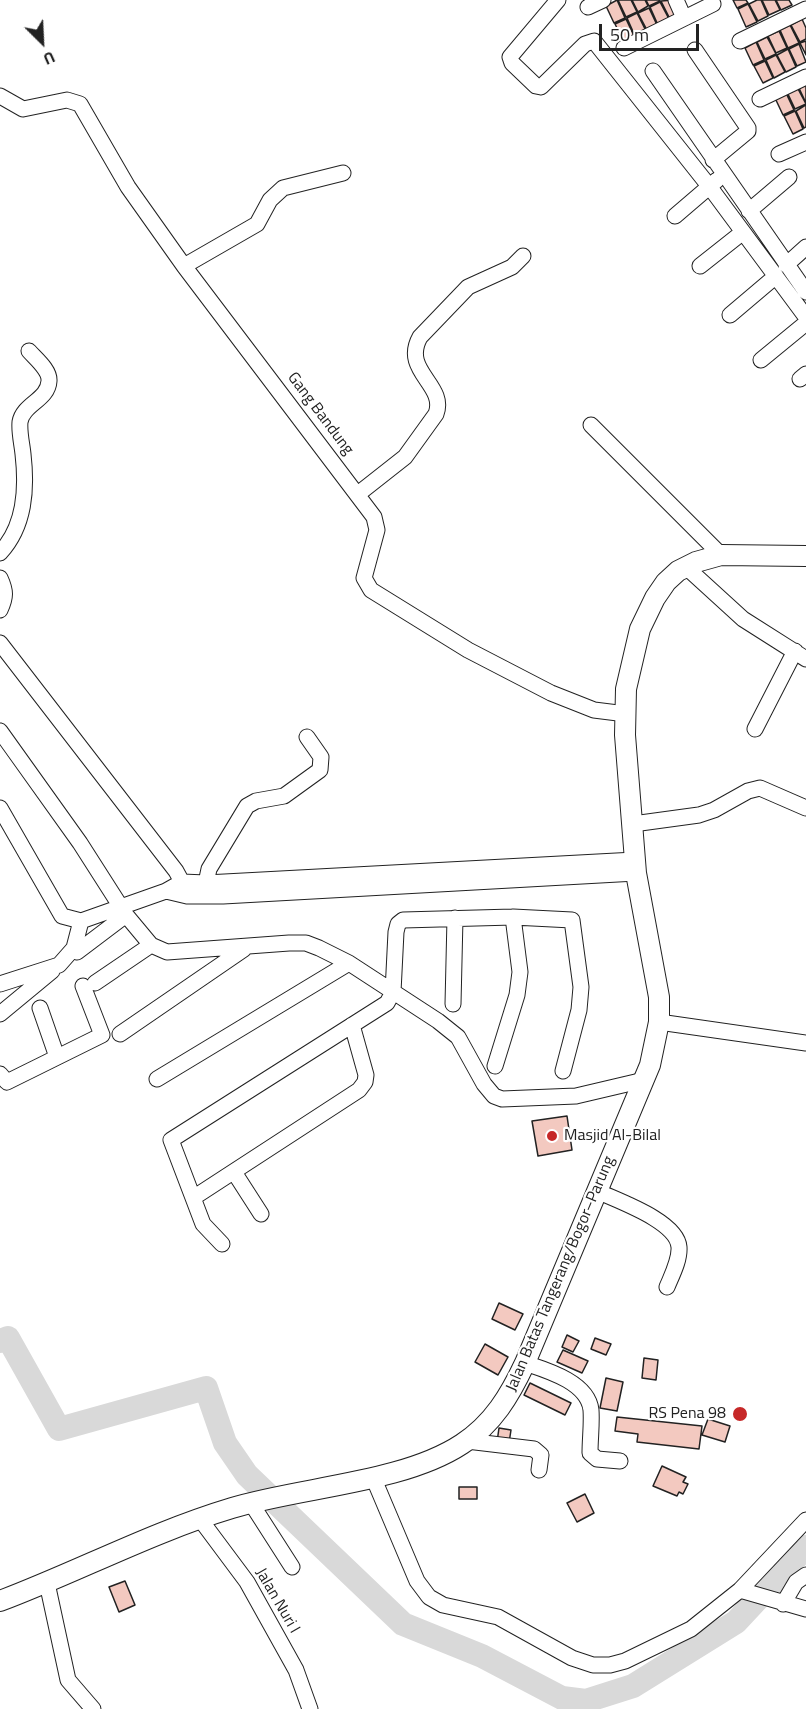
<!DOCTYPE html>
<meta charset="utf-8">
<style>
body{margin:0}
#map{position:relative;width:806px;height:1709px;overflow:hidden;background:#fff;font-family:"Titillium Web",sans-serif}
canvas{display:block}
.north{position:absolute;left:12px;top:12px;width:60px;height:60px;-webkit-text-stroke:4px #fff;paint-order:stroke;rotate:156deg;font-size:16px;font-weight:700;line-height:24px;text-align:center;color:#222}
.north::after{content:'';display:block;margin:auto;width:21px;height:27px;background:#222;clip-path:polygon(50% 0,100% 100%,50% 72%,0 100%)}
.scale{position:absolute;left:599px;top:24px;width:100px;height:27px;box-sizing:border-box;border:3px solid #222;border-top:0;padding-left:8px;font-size:18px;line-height:21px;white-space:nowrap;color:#222;-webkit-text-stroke:4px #fff;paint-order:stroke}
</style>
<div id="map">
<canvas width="806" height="1709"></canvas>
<div class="north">U</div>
<div class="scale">50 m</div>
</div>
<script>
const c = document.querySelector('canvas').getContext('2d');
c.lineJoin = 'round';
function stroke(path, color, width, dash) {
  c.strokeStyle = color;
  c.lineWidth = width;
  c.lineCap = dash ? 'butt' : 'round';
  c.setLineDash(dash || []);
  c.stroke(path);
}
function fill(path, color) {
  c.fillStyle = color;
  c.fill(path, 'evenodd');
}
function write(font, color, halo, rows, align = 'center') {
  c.font = font + ' "Titillium Web",sans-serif';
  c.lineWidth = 4.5;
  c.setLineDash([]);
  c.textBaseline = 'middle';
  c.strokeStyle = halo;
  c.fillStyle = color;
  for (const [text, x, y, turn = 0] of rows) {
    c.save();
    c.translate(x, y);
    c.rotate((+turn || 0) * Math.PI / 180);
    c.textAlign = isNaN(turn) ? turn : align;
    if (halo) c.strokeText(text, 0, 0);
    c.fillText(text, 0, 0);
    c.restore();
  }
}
const river = new Path2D(`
 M0,1341l8,-3 51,91 147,-41 19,55 22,32 156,149 79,32 80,42 24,3 47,-15 103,-64 70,-75`);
const building = new Path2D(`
 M617,0l8,18 -11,5 -8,-17z
 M618,0h13l6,12 -11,5z
 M632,0h13l3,6 -10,6z
 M646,0h13l1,1 -11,5z
 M674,0l6,14 -10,5 -9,-18z
 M733,0h13l2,3 -11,5z
 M757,0h4l7,16 -10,5 -9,-17z
 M762,0h13l5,10 -11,5z
 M776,0h13l3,5 -11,5z
 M660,2l9,17 -11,6 -8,-18z
 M748,4l9,18 -11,5 -8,-18z
 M649,8l8,17 -10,5 -9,-17z
 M637,13l9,18 -11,5 -8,-18z
 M626,19l8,17 -10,6 -9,-18z
 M802,19l4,9v11l-6,3 -9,-17z
 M790,25l9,18 -11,5 -8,-18z
 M779,31l8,17 -11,5 -8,-17z
 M767,37l9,17 -11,5 -8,-17z
 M806,41v14l-6,-12z
 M756,42l8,18 -11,5 -8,-17z
 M799,44l7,18 -9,4 -8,-17z
 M788,49l8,18 -10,5 -9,-17z
 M776,55l9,17 -11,6 -8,-18z
 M765,61l8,17 -10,5 -9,-17z
 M806,83v20l-8,-17z
 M797,87l9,17 -11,5 -8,-17z
 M786,93l8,17 -11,5 -8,-17z
 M806,105v22l-2,1 -8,-17z
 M795,111l8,18 -10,5 -9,-18z
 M567,1116l5,34 -34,6 -6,-35z
 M499,1303l24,11 -8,16 -23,-11z
 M567,1335l12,6 -6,11 -11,-5z
 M595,1338l16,6 -5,11 -15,-6z
 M485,1344l23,13 -10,18 -23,-13z
 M563,1350l25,11 -6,12 -25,-11z
 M644,1358l14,2 -2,20 -14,-2z
 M606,1378l17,4 -6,29 -17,-3z
 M530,1383l41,20 -6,12 -41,-20z
 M617,1417l85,9 -3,23 -62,-7 1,-8 -23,-3z
 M708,1419l22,7 -5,16 -23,-7z
 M499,1428l12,2 -2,13 -12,-1z
 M662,1466l24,11 -3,5 5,2 -5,10 -4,-2 -2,4 -24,-10z
 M459,1487h18v12h-18z
 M585,1494l9,19 -17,9 -10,-19z
 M125,1581l10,24 -16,7 -10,-25z`);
const minor = new Path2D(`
 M558,0l-48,57 2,6 24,23 5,1 44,-43 9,-3 115,145 97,131
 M676,0l8,18
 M588,7l15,-7
 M740,41l66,-32
 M624,48l89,-44
 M695,50l53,78v3l-35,29
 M653,71l153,221
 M0,96l23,13 44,-9 13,4 48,83 56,79 190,251 3,13 -13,48 7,12 97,60 83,43 43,17 32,4
 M760,99l46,-22
 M779,154l27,-12
 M749,211l40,-34
 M675,216l42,-36
 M786,265l20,-18
 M184,266l73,-42 13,-24 13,-12 60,-15
 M700,266l43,-34
 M730,315l46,-39
 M761,360l45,-37
 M800,379l6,-5
 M591,425l130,130
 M358,494l47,-37 31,-43c11,-29 -35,-43 -16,-77l48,-50 44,-20 11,-11
 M0,553c25,-27 27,-64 23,-99 -1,-10 -4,-22 -3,-32 3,-18 28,-22 29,-41 1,-11 -13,-22 -20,-30
 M686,567l57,52 63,40
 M0,578c6,13 6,19 0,32
 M0,643l176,228 6,11
 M755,729l40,-78
 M0,731l80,112 46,72 25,30 16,7 122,-9h17l13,5 30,15 89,58 20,16 26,47 10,12 8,3 74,-3 68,-16
 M0,808l62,108 19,5 85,-30 16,-9 24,1 429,-23
 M633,824l66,-9 15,-5 34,-19 12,-3 46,20
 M206,883l3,-14 38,-63 9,-5 28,-5 36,-26 1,-13 -14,-20
 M166,891l21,5h36l413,-23
 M77,952l49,-37
 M95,983l56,-38
 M0,984l59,-19 15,-17 7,-27
 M453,1004l2,-86
 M40,1008l17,49
 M0,1014l52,-43
 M659,1022l147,21
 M120,1034l124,-85
 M495,1066l22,-71 3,-23 -7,-55
 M0,1074l7,8 95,-47 -19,-49
 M157,1079l192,-116
 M234,1172l27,42
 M597,1191c21,10 80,30 82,56 1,13 -7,28 -12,40
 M193,1198l166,-108 6,-8 1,-7 -14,-50
 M222,1244l-19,-20 -32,-84 216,-137 6,-11 3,-60 2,-8 5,-4 110,-3 59,3 9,67 -2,23 -16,61
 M525,1363c21,7 63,19 66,47 1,14 -1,29 -1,43l7,6 23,2
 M467,1441l67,8 7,6 -2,15
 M373,1477l44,104 12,16 14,8 55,12 74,41 21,7h17l15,-4 66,-32 49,-39 66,-70
 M251,1503l41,64
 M200,1519l47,63 49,88 14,39
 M47,1583l21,97 25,29
 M740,1590l66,19
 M783,1604l13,-22 10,-7`);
const major = new Path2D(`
 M0,1601c77,-29 152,-69 232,-93 69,-21 171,-25 230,-64 31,-20 48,-49 63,-81l125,-298 9,-43v-25l-23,-124 -11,-138 1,-46 14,-60 15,-31 11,-16 12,-11 18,-9 25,-7 85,1`);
const markers = [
 [552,1136,6,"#c62828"],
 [740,1414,8,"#c62828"]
];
const streetNames = [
 ["Gang Bandung",320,414,53],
 ["Jalan Batas Tangerang/Bogor–Parung",561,1274,-67],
 ["Jalan Nuri I",277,1601,60]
];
const poiNames = [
 ["Masjid Al-Bilal",564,1136],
 ["RS Pena 98",726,1414,"right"]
];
stroke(river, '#d9d9d9', 24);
fill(building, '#f3c9c0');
stroke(building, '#222', 1.5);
stroke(minor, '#222', 17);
stroke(major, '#222', 22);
stroke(minor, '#fff', 15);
stroke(major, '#fff', 20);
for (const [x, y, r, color] of markers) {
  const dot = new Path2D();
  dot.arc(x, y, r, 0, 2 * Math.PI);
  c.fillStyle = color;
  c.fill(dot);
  stroke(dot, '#fff', 2);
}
write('16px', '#222', '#fff', streetNames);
write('16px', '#222', '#fff', poiNames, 'left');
</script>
